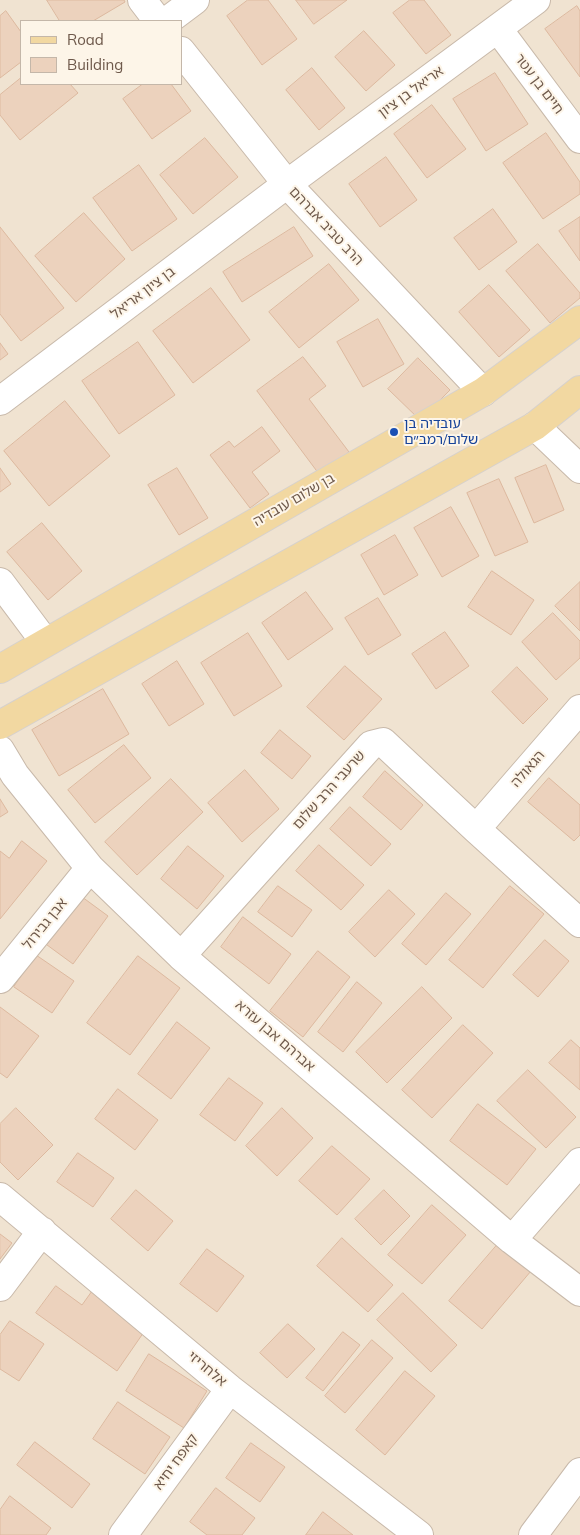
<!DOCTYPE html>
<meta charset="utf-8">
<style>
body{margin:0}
#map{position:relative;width:580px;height:1535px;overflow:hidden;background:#f9f1e2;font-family:Mulish,sans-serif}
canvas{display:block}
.legend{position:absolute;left:20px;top:20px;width:162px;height:65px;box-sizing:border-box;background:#fdf5e8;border:1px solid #c4b7a9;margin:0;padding:6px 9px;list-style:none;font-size:15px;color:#6e594b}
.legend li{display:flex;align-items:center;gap:10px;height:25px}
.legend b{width:25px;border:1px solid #c4b7a9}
</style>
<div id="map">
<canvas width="580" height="1535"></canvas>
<ul class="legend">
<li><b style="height:6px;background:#f2d8a1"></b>Road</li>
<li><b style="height:14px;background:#ecd2bd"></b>Building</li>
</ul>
</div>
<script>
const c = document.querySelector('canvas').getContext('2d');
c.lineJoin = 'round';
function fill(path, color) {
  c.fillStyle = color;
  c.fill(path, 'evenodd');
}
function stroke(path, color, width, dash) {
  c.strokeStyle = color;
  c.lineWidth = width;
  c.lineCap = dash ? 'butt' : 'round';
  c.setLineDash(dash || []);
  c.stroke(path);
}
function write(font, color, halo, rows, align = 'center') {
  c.font = font + ' Mulish,"Noto Sans Hebrew",sans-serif';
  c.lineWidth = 4;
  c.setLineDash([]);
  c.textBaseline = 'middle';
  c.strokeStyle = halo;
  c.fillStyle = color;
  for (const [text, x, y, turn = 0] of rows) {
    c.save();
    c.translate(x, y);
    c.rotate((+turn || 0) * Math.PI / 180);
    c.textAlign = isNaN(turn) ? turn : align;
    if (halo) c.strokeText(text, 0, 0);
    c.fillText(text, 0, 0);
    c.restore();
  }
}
const residential = new Path2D(`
 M0,0h580v1535h-580zM21,21h160v63h-160z`);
const building = new Path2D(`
 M47,0h77l1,2 -32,19h-33z
 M248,0h20l29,39 -35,26 -35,-49z
 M296,0h51l-33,24z
 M410,0h14l27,35 -25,19 -33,-41z
 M577,6l3,5v66l-35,-48z
 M6,11l15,21v30l-21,16v-62z
 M364,31l31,34 -29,26 -31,-34z
 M312,68l33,40 -26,22 -33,-40z
 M495,73l33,51 -42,27 -33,-52z
 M21,78v6h49l8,9 -58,47 -20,-25v-20z
 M143,84h28l20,27 -39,28 -29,-40z
 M432,105l34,44 -39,29 -33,-44z
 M546,133l34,49v12l-37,25 -40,-56z
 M205,138l33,39 -45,37 -33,-39z
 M386,157l31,43 -37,27 -31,-43z
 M139,165l38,54 -45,32 -39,-53z
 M493,209l24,33 -38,28 -25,-32z
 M84,213l41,46 -49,43 -41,-46z
 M580,217v44l-21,-30z
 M0,227l64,81 -43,33 -21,-27z
 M294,227l19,29 -71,46 -19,-30z
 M538,244l42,49v5l-30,25 -44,-52z
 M329,264l30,36 -60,48 -30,-36z
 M489,285l41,45 -31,27 -40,-45z
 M211,288l39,52 -57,43 -40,-52z
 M378,319l26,45 -41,23 -26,-45z
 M138,342l37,53 -56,39 -37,-53z
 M0,343l8,11 -8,6z
 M303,357l23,29 -17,13 40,53 -30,22 -62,-83z
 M418,358l32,32 -30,30 -32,-31z
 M65,401l45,55 -61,50 -45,-55z
 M262,427l18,24 -28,21 17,22 -19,14 -40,-53 19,-14 5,6z
 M546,465l18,45 -30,13 -19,-45z
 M0,468l11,16 -11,8z
 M177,468l31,50 -29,17 -31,-50z
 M499,479l29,63 -33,14 -28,-63z
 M451,507l28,49 -37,21 -28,-49z
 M42,523l40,48 -34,29 -41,-48z
 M395,535l23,40 -34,20 -23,-40z
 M492,571l42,29 -23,35 -43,-28z
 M580,582v49l-25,-25z
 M306,592l27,37 -45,31 -26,-37z
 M378,598l23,37 -33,20 -23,-37z
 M553,613l27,28v17l-24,22 -34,-38z
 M445,632l24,34 -33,23 -24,-35z
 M248,633l34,53 -48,30 -33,-53z
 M177,661l27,43 -35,22 -27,-42z
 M345,666l37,33 -38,41 -37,-33z
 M517,667l31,32 -25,25 -31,-32z
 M103,689l26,45 -70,42 -27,-46z
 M280,730l31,26 -19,23 -31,-26z
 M124,745l27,33 -56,45 -27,-33z
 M245,770l34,39 -37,33 -34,-39z
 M385,771l38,34 -22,25 -38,-33z
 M549,778l31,27v30l-6,6 -46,-39z
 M171,779l32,33 -66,63 -32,-33z
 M0,799l8,13 -8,5z
 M350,807l41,37 -20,22 -41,-37z
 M22,841l25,20 -47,58v-68l9,7z
 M319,845l45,40 -23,25 -45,-39z
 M188,846l36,30 -27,33 -36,-30z
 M278,886l34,24 -20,27 -34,-25z
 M510,886l34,28 -61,74 -34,-28z
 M389,890l26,24 -40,43 -26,-25z
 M446,893l25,21 -45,51 -24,-21z
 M78,894l30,22 -35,48 -30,-22z
 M243,917l48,37 -22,30 -48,-37z
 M545,940l24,21 -31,36 -25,-22z
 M318,951l32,26 -47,60 -33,-26z
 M36,955l38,26 -22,32 -38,-26z
 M138,956l42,32 -50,67 -43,-32z
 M357,982l25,21 -39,49 -25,-20z
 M422,987l30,31 -65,65 -31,-31z
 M0,1007l39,29 -32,42 -7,-5z
 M177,1022l33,26 -39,51 -33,-25z
 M463,1025l30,28 -61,65 -30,-28z
 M571,1040l9,8v42l-31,-27z
 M528,1070l48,47 -30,31 -49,-47z
 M229,1078l34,25 -28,38 -35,-26z
 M118,1089l40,31 -23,30 -40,-31z
 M478,1104l58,45 -29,36 -57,-44z
 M16,1108l37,37 -35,35 -18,-18v-38z
 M282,1108l31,30 -36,38 -31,-30z
 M332,1146l38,33 -33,36 -38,-34z
 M78,1153l36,25 -21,29 -36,-25z
 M136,1190l37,31 -25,30 -37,-32z
 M384,1190l26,26 -29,29 -26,-26z
 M432,1205l34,30 -44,49 -34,-29z
 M0,1234l12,9 -12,16z
 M342,1238l51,47 -25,27 -51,-46z
 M498,1244l33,27 -49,58 -33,-28z
 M207,1249l37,27 -27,36 -37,-28z
 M56,1286l26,19 10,-14 54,38 -29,42 -81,-58z
 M403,1293l54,52 -26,27 -54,-52z
 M10,1321l34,23 -25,37 -19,-12v-34z
 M288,1324l27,25 -28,29 -27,-25z
 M343,1332l17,13 -37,46 -17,-13z
 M372,1340l21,18 -48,55 -20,-17z
 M149,1354l58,37 -23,37 -58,-37z
 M405,1371l30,25 -50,59 -29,-25z
 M118,1402l52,35 -25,37 -52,-35z
 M35,1442l55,42 -18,24 -55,-43z
 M251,1443l34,24 -25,35 -34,-24z
 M216,1488l39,30 -13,17h-35l-17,-13z
 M10,1496l41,32 -5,7h-46v-25z
 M323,1512l30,23h-47z`);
const minor = new Path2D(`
 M142,0l16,21
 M167,21l28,-21
 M498,29l82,110
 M181,51l106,133 196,208
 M0,401l287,-217 249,-184
 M535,426l45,43
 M0,582l45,60
 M0,750l15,25 75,93 91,88 331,284 68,52
 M476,829l104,-120
 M181,956l190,-211 12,-3 93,87 104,94
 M0,979l90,-111
 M0,1197l230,192 189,146
 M512,1240l68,-78
 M0,1287l42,-56
 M123,1535l107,-146
 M533,1535l47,-63`);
const major = new Path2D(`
 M0,669l483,-277 97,-72
 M0,725l535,-299 45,-36`);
const markers = [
 [394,432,5,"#1a4fb4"]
];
const streetNames = [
 ["חיים בן עטר",539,84,53],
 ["אריאל בן ציון",411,92,-36],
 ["הרב טביב אברהם",326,226,47],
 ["בן ציון אריאל",143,293,-37],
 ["בן שלום עובדיה",294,500,-30],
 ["הגאולה",528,769,-49],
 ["שרעבי הרב שלום",329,790,-48],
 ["אבן גבירול",45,924,-51],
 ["אברהם אבן עזרא",275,1036,41],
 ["אלחריזי",207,1369,40],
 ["קאפח יחיא",176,1462,-54]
];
const transitNames = [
 ["עובדיה בן",404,424],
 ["שלום/רמב״ם",404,440]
];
fill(residential, '#f0e3d1');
fill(building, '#ecd2bd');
stroke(building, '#ddb99f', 1);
stroke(minor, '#c8b9aa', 30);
stroke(major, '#d6d1cd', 30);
stroke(minor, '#fff', 28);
stroke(major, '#f2d8a1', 28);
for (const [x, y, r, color] of markers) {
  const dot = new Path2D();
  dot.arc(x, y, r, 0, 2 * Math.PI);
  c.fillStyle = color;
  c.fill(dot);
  stroke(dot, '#fdf5e8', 2);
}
write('14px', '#6e594b', '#fdf5e8', streetNames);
write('14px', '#164399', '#fdf5e8', transitNames, 'left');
</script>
